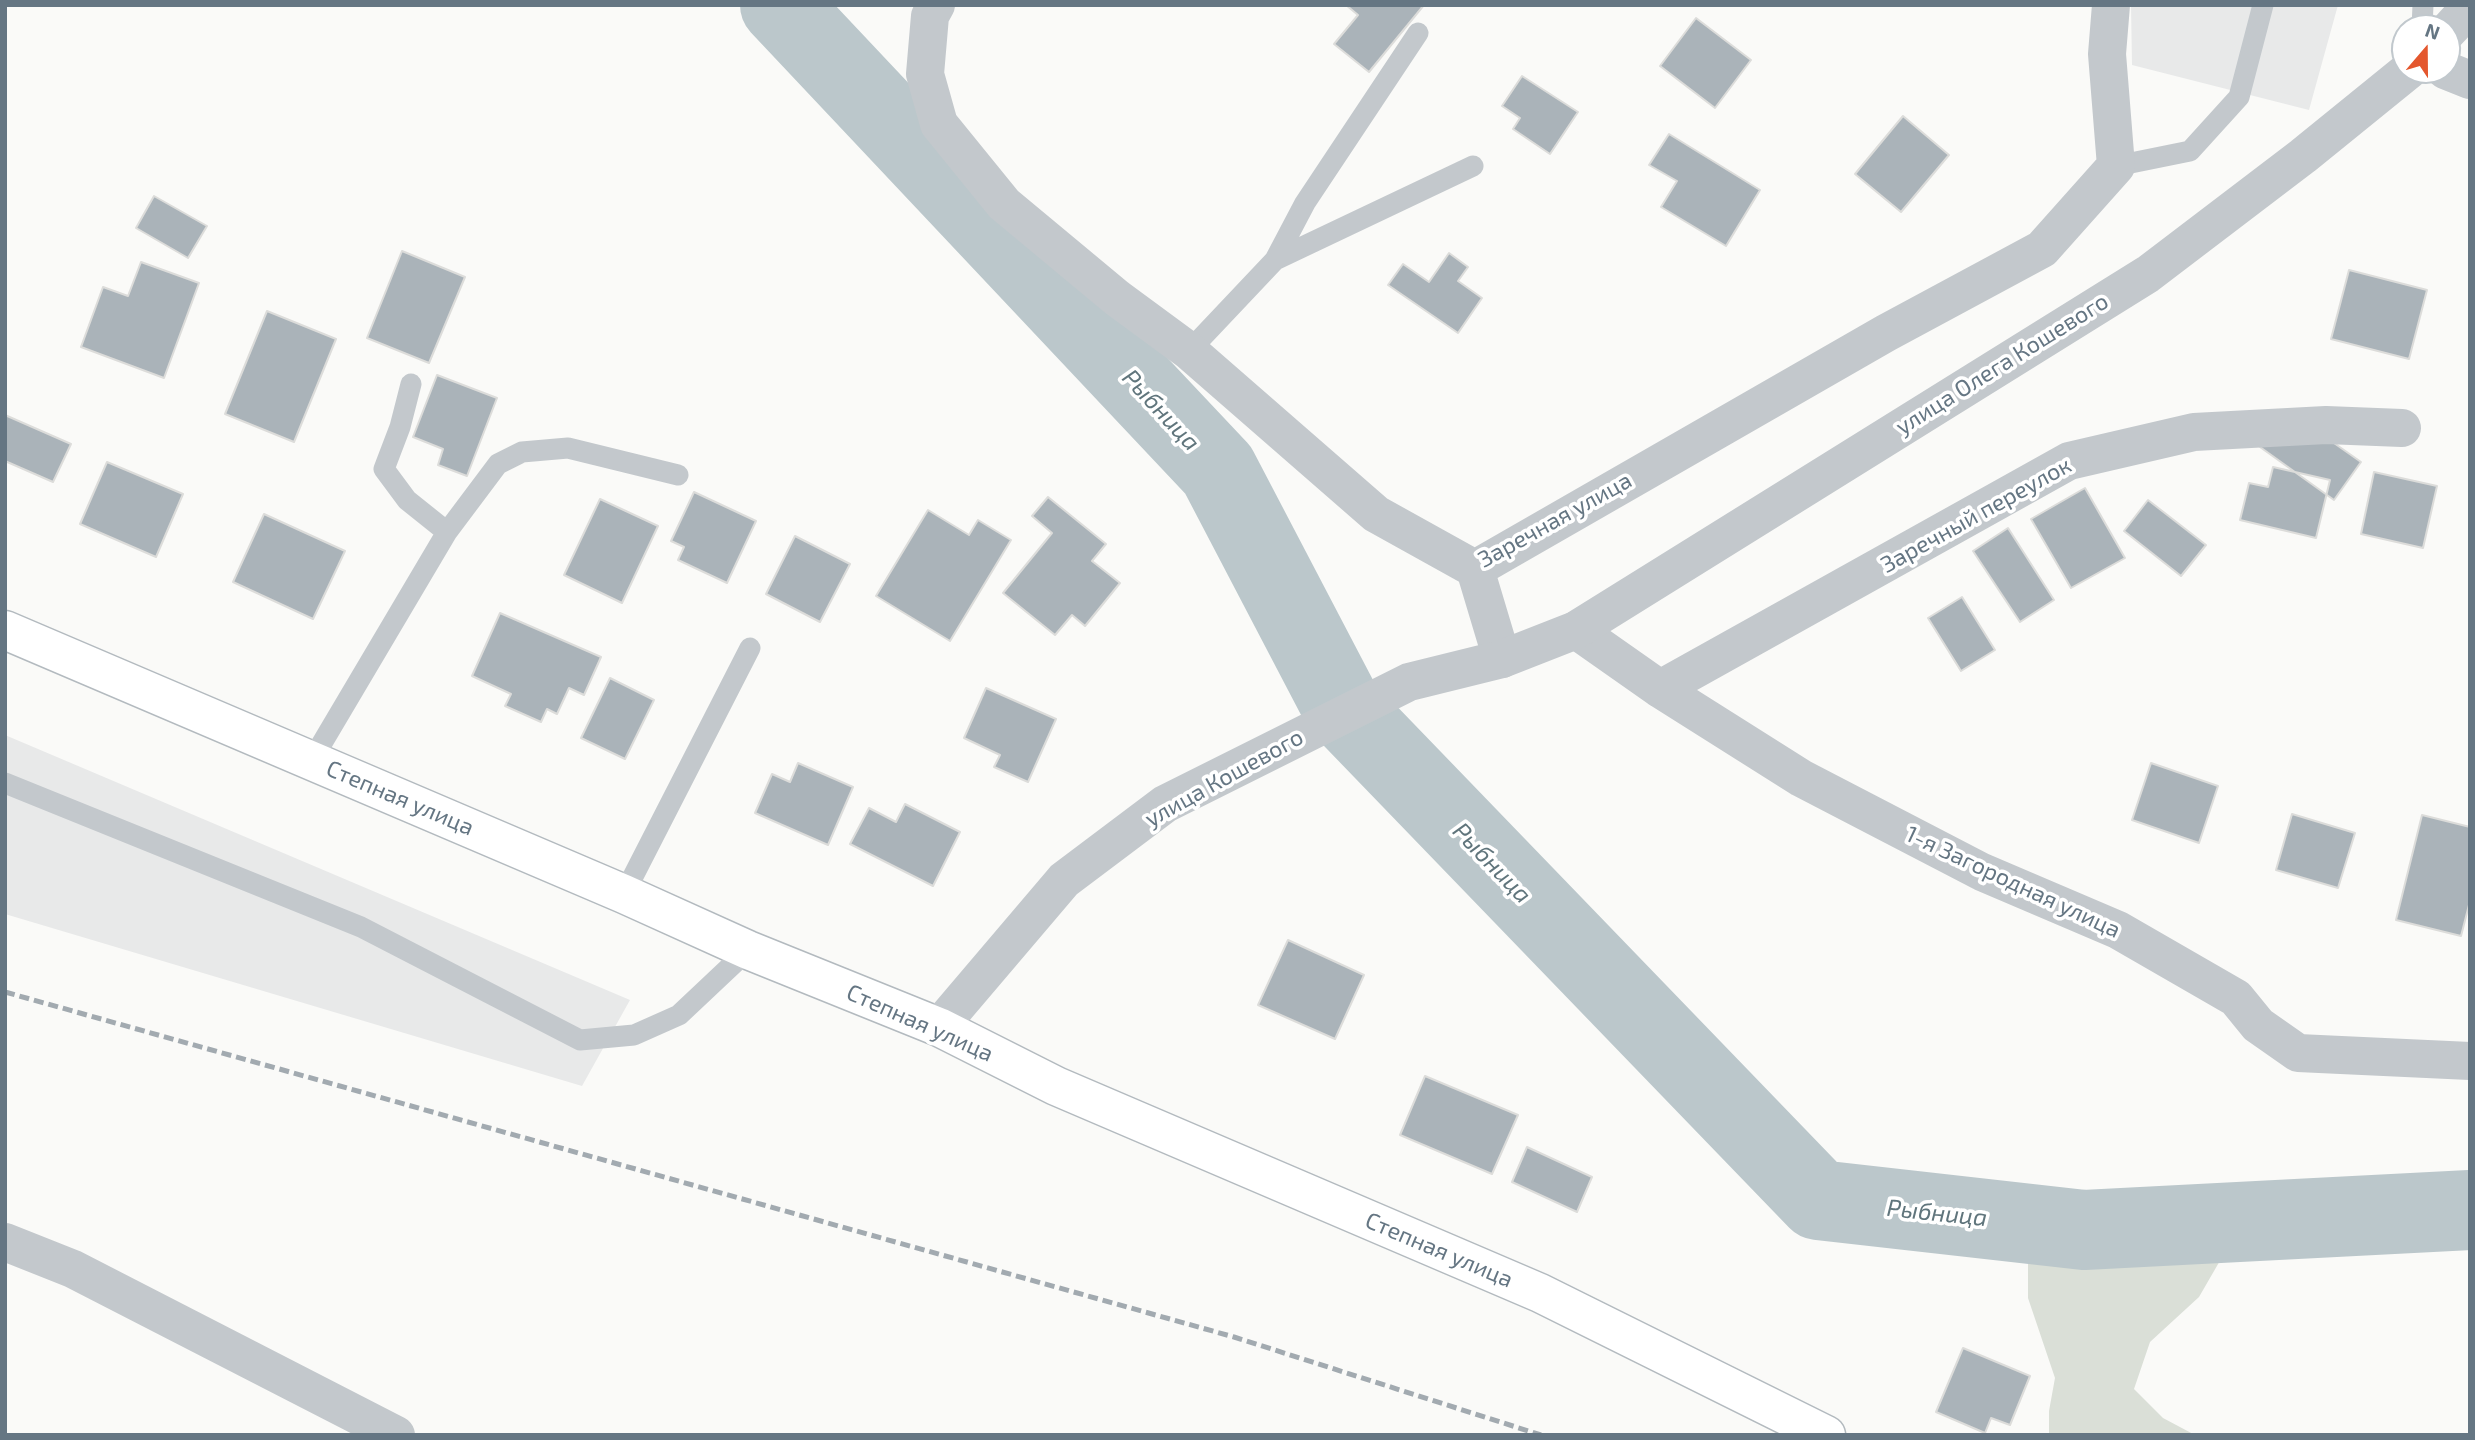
<!DOCTYPE html>
<meta charset="utf-8">
<style>
body{margin:0}
#map{position:relative;width:2475px;height:1440px;overflow:hidden;background:#fafaf8;font-family:"Exo 2",sans-serif}
canvas{display:block}
.frame{position:absolute;inset:0;border:7px solid #657683;pointer-events:none}
.north{position:absolute;left:2391px;top:14px;width:70px;height:70px;box-sizing:border-box;background:#fff;border:2px solid #c1c8cd;border-radius:50%;rotate:20deg;font-size:19px;font-weight:700;line-height:28px;text-align:center;color:#657683}
.north::after{content:'';display:block;margin:auto;width:24px;height:32px;background:#e4572e;clip-path:polygon(50% 0,100% 100%,50% 72%,0 100%)}
</style>
<div id="map">
<canvas width="2475" height="1440"></canvas>
<div class="frame"></div>
<div class="north">N</div>
</div>
<script>
const c = document.querySelector('canvas').getContext('2d');
c.lineJoin = 'round';
function fill(path, color) {
  c.fillStyle = color;
  c.fill(path, 'evenodd');
}
function stroke(path, color, width, dash) {
  c.strokeStyle = color;
  c.lineWidth = width;
  c.lineCap = dash ? 'butt' : 'round';
  c.setLineDash(dash || []);
  c.stroke(path);
}
function write(font, color, halo, rows, align = 'center') {
  c.font = font + ' "Exo 2",sans-serif';
  c.lineWidth = 7;
  c.setLineDash([]);
  c.textBaseline = 'middle';
  c.strokeStyle = halo;
  c.fillStyle = color;
  for (const [text, x, y, turn = 0] of rows) {
    c.save();
    c.translate(x, y);
    c.rotate((+turn || 0) * Math.PI / 180);
    c.textAlign = isNaN(turn) ? turn : align;
    if (halo) c.strokeText(text, 0, 0);
    c.fillText(text, 0, 0);
    c.restore();
  }
}
const built = new Path2D(`
 M2131,5h207l-29,105 -177,-45z
 M5,735l625,265 -48,86 -577,-172z`);
const green = new Path2D(`
 M2188,1240l37,12 -26,45 -49,45 -16,47 29,29 32,17h-146v-24l6,-33 -27,-80v-39l70,-3z`);
const river = new Path2D(`
 M780,5l438,465 124,237 476,493 266,30 386,-20`);
const building = new Path2D(`
 M1346,5h78l-55,67 -35,-28 24,-29z
 M1696,18l55,42 -36,48 -55,-42z
 M1522,76l56,36 -28,42 -37,-25 7,-11 -18,-12z
 M1903,116l46,39 -48,57 -46,-38z
 M1669,134l91,56 -34,56 -65,-39 16,-26 -28,-16z
 M154,196l53,30 -19,32 -52,-30z
 M402,251l63,26 -36,86 -62,-25z
 M1449,253l19,14 -10,14 24,17 -24,35 -70,-48 15,-21 26,18z
 M141,262l58,21 -35,95 -83,-31 22,-60 25,9z
 M2349,270l78,20 -18,69 -78,-20z
 M267,311l69,28 -42,103 -69,-28z
 M437,375l60,23 -30,78 -29,-11 5,-16 -30,-12z
 M2287,410l74,52 -27,38 -74,-53z
 M5,415l66,29 -18,38 -48,-21z
 M107,462l76,32 -27,63 -76,-33z
 M2273,467l57,13 -14,58 -76,-18 9,-37 19,4z
 M2374,472l63,14 -14,62 -62,-14z
 M2085,488l40,70 -54,30 -40,-69z
 M694,492l62,29 -29,62 -49,-23 6,-13 -13,-6z
 M1048,497l58,47 -14,17 28,22 -35,43 -13,-11 -17,20 -52,-42 49,-60 -20,-17z
 M600,499l58,27 -36,77 -58,-28z
 M2148,500l58,45 -25,31 -57,-45z
 M928,510l41,25 9,-15 33,20 -61,101 -74,-45z
 M264,514l81,37 -32,68 -80,-37z
 M2008,528l46,72 -34,22 -47,-71z
 M795,536l55,28 -30,58 -54,-28z
 M1962,597l33,53 -34,21 -33,-53z
 M500,613l101,44 -17,38 -15,-7 -12,26 -10,-5 -6,13 -36,-16 6,-12 -39,-18z
 M610,678l44,22 -29,59 -44,-21z
 M986,688l70,31 -28,63 -34,-15 6,-12 -36,-17z
 M798,763l55,24 -25,58 -73,-32 17,-39 18,8z
 M2151,763l67,23 -19,57 -67,-23z
 M905,804l55,28 -27,54 -83,-42 19,-36 27,14z
 M2292,814l63,19 -17,55 -62,-18z
 M2422,815l48,12v74l-9,35 -65,-16z
 M1288,940l76,35 -29,64 -77,-34z
 M1425,1076l93,39 -26,59 -92,-39z
 M1527,1147l65,30 -15,35 -65,-30z
 M1963,1348l67,28 -20,49 -19,-7 -6,15 -49,-21z`);
const service = new Path2D(`
 M2422,28l1,-23
 M2116,166l74,-15 49,-54 24,-92
 M1275,260l30,-57 113,-170
 M1189,351l86,-91 198,-94
 M411,384l-11,43 -16,42 23,31 40,32
 M312,760l135,-228 51,-68 24,-12 46,-4 110,27
 M5,783l356,144 219,113 54,-5 45,-20 69,-65
 M624,894l126,-246`);
const minor = new Path2D(`
 M936,5l-6,11 -5,58 14,50 65,80 113,94 72,53 187,163 99,55
 M2445,70l25,10
 M1475,569l411,-236 156,-84 74,-83 -9,-112 4,-49
 M1475,569l27,90
 M1576,630l84,59 141,89 181,94 136,58 118,68 22,27 40,28 172,8
 M1660,689l409,-228 125,-29 132,-7 76,3
 M5,1242l68,27 323,166`);
const tertiary = new Path2D(`
 M2447,32l23,-25
 M939,1027l125,-147 101,-76 244,-122 93,-23 74,-29 572,-356 155,-118 106,-86`);
const secondary = new Path2D(`
 M5,630l619,264 124,56 191,77 117,59 484,207 286,142`);
const rail = new Path2D(`
 M5,992l1229,345 307,98`);
const streetNames = [
 ["улица Олега Кошевого",2002,364,-32],
 ["Заречный переулок",1976,515,-29],
 ["Заречная улица",1555,520,-29],
 ["улица Кошевого",1224,778,-29],
 ["Степная улица",400,798,23],
 ["1-я Загородная улица",2013,882,25],
 ["Степная улица",920,1023,24],
 ["Степная улица",1439,1250,23]
];
const waterNames = [
 ["Рыбница",1161,410,47],
 ["Рыбница",1492,863,46],
 ["Рыбница",1937,1213,6]
];
fill(built, '#e8e9e9');
fill(green, '#dadfd7');
stroke(river, '#bbc7cb', 80);
fill(building, '#aab3b9');
stroke(building, '#dcdcda', 2);
stroke(secondary, '#b3babf', 41);
stroke(service, '#c3c8cc', 21);
stroke(minor, '#c3c8cc', 38);
stroke(tertiary, '#c3c8cc', 38);
stroke(secondary, '#fff', 38);
stroke(rail, '#a2aab0', 5, [10, 5]);
write('23px', '#657683', '#fff', streetNames);
write('italic 24px', '#60757c', '#fff', waterNames);
</script>
